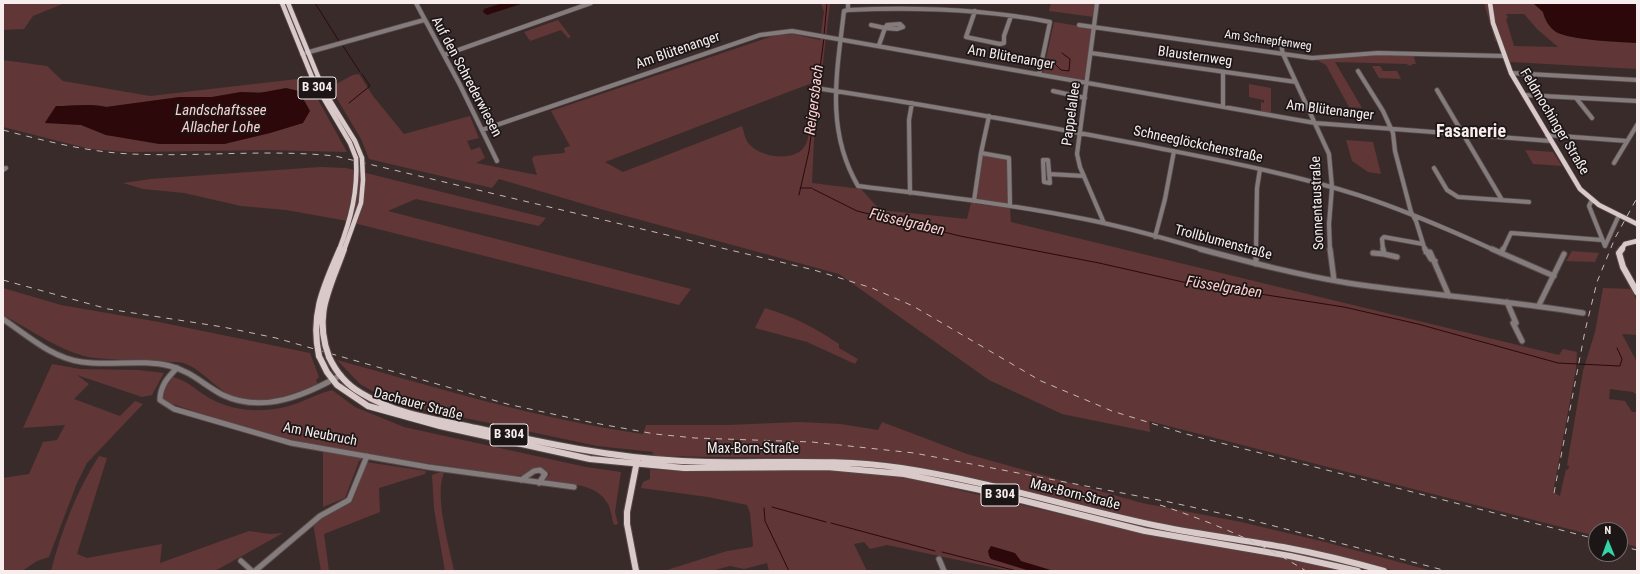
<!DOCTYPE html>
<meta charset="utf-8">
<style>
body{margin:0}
#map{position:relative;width:1640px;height:574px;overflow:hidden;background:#3a2b2b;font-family:"Roboto Condensed",sans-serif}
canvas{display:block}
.frame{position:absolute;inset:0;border:4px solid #f7eded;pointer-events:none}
.north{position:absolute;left:1588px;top:522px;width:40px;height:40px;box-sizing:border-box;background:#1c1616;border:1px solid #746c6c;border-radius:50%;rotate:359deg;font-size:11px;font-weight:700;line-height:16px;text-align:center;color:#f7eded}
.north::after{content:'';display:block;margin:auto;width:14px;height:18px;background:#34d4a8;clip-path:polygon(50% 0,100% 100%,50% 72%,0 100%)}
</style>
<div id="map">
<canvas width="1640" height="574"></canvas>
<div class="frame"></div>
<div class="north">N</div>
</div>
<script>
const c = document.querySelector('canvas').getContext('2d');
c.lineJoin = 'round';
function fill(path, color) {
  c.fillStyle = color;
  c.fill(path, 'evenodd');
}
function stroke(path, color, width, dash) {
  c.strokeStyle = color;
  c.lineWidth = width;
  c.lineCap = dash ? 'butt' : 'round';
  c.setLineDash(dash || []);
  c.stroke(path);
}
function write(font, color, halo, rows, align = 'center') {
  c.font = font + ' "Roboto Condensed",sans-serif';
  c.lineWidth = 3.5;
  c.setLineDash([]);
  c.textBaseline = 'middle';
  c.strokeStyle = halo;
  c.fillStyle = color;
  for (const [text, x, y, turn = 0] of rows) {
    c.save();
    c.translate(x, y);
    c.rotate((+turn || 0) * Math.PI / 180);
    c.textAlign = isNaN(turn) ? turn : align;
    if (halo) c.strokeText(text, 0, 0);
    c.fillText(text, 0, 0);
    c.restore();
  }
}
const green = new Path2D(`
 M3,3h62l-32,13 -9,13 -21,1z
 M821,3h9l-16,137 -2,43 49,6 19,21 87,9 4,-16 39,5 1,14 548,133 4,-6 14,3 -1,17 -23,123 7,4 6,-27 2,1 1,-4 -2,-1 16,-94 12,-39 8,-44 28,1 6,12v34l-15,-1 15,28v33l-4,-3 -23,-3 -1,10 16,2 7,11h5v135l-17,-5v-12h-24v6l-447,-115 1,11 -88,-18 -73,-34 -150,-106 -235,-64 -105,-31 -7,9 -123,-29 -8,-20 -31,-52 23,-12 6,-1 14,22 31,38 66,-18 9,22 -12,3 4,9 9,-3 5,11 -9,5 61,12 -5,-16 2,-3 30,-3 1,-1 -1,-4 6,-2 -19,-35 225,-76 17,-1 27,6 4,-28zM812,83c-1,14 0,49 -6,61 -9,19 -44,14 -56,1 -5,-4 -6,-14 -8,-19l-119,46 -18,-10z
 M1051,3h45l-2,14 -45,-6z
 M1484,3h49l10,9c2,8 6,15 14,20 14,8 62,10 80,11v26l-127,-7 -2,-6h-4l-5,-15h-4zM1506,14h18l13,15 21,18 -44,-1 -8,-27 2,-1z
 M558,20l13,17 -3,1 -7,-8 -31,11 -6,-9z
 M1054,22l38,6 -7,52 -42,-7z
 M1413,54l3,10h-4l-1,2 -5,-2 -71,-2 27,46 -13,-1 -23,-42 -11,-6 36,-4z
 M3,60l44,6 16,15 87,15 156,-18 41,74 -78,-2 -139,2 -40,-3 -87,-22zM241,92h27l34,31 -32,10 -46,11h-34l-84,-9 -25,-10 -36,-3 11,-16c16,0 35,-3 50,1l74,-10h32z
 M1372,66h8l3,5h14l4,8 -22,-1z
 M1249,84l22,4v25l-10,-1v-10l3,1v-3l-15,-3z
 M1346,140l27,2 8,32 -13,-2 -16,-11z
 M1525,150l28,2 9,14 -29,-2z
 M982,155l26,4v45l-31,-4z
 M320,167l26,1 200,50 -7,8 -123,-27 -28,12 303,78 -12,16 -337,-85 -56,-10 -45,-4 -57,-13 -41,-4 -20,-6 28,-4z
 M1572,251l27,2 -4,9 -29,-1z
 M3,288l58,17 98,17 151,31 9,24 -3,3 2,4c-27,11 -65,26 -93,8 -13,-8 -24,-22 -39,-28 -4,-2 -10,-2 -15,-2 -25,-4 -50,-1 -76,-4 -30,-3 -65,-29 -92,-43z
 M765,308c29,9 49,19 74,36v4l19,11 -3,5 -48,-22 -52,-14z
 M337,360c101,28 201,59 306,74l3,-9h81l72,-3 42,2 37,6 4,-8 85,32 175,49 99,19 84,20 107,29h-37l-58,-16 -50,-10 -144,-25 -212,-51 -47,-7 -33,-3 -199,-3 1,-4 -56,-6 -174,-37 -37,-10 -26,-15z
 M52,364l28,5 59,1 25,3 -12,22 -10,2 -65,-22 12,9 -15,15 46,17 15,-15 8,3 -56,59 -10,20 -28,74 -12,4 -15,10h-19v-93l26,-4 14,-32 14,-2 8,-15 -42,3z
 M173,377c17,4 26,17 42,24 26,12 56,12 83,2 12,-5 23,-10 34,-13l23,17 49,20 182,40 35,5 -6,40 3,12 -4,1c-2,-6 -3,-15 -6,-21 -12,-22 -42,-20 -65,-22l7,-8 -4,-4 -8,-2 -12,7 -11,1 -145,-21 -11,6 -14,37 -22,9v-59l-101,-27 -55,-19 -4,-3 -1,-6z
 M99,456l8,2 -30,96 10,4 75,-14 -2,19 89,-32 21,3 13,-1 -68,38h-164c10,-40 26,-81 48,-115z
 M366,462l60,9 -1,3 -46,14 1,24 -56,22 5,37h-8l-8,-48 39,-21z
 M650,469l38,3 138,-2 77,7 242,57 146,25 53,12h-334l-123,-26 -17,4 -6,-7 -10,2 13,27h-98l-2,-8 -23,6 -14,-3 -19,5h-47l63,-20 25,-4 1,-2 -3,-32 -3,-8 -39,-8 -67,-9 2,-6 7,-3z
 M440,472l4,1c-10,23 5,72 10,98h-9l-11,-62 -2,-34z`);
const water = new Path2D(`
 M503,3h21l-37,12 -4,-3 1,-3z
 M1533,3h104v40c-18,-1 -66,-3 -81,-11 -7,-5 -11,-12 -13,-20z
 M286,88l13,3 11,20 -7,12 -33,10 -46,11h-65l-53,-9 -25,-10 -36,-2 11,-17c16,0 35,-3 50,1l74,-10h32l29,-5 18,1z
 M991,546l24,7 6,8 33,10h-24l-39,-12 -2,-3 -1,-5z`);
const stream = new Path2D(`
 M315,3l24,38
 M824,35l3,-32
 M343,46l17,26
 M1052,61l9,9 8,1 1,-12 -8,-6
 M349,103l21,-17 -8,-12
 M800,188h12
 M813,189l44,22 103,25 139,27 84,19 161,25 74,17 140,39 62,3 2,-7 -5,-11
 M799,195l10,-44 15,-113
 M772,507l54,15
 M764,508l1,13 24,50
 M831,523l104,28
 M942,552l75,19`);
const minorFar1 = new Path2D(`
 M416,3l44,82 37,76
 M848,3v7
 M1097,3l-20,151 3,13 24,56
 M848,10l-4,1c-7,61 -19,119 14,175 72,9 145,17 216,31 44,8 87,20 130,33
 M848,10c68,-3 135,-1 202,12l-11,52
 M975,11l-9,26 34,7 4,-1v-7l7,-20
 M900,24l3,3 -6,2 -12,-1 2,-3z
 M871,25l14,3
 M1079,25l233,33 66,-5 126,3
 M1280,40l3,14 46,100 3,33 -3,37 1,26
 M879,45l6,-17
 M1091,53l205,29
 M302,54l122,-34
 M444,55l147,-52
 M1358,71l25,40 10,22 2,18 16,61 5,9 9,29
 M1223,72v34
 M1511,73l126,7
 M822,89c106,16 211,35 316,55 74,15 148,28 220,51 47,15 92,35 136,55
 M1437,90l65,110
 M1053,91l32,7
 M1524,95l113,6
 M1576,98l16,20
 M482,130l278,-95 32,-4 523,92 236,18
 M1547,135l80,6
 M981,153l8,-37
 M1043,160h5l2,23 -6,-1z
 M1614,163l23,-38
 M1434,168l13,22 11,7 71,5
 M3,170l3,-2
 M1049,174l35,2
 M910,193l-1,-73 3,-17
 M1592,200l-3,6 16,40
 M974,201l7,-48 28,5 1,48
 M1155,237l10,-38 9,-48
 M1605,246l14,-31
 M1256,250l1,-62 3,-19
 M1383,250l-1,-11 2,-2 39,7
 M1503,250l8,-17 91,7`);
const minor = new Path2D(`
 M1200,249c49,13 98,26 148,34 78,12 157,17 235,30
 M1330,249l4,31
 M1425,249l6,10 4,2
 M1492,249l62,27
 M1426,252h4l19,44
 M1373,253l11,1 -1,-5
 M1501,253l2,-4
 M1384,254l13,3
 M1256,264v-15
 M1507,302l9,21h-3l9,18
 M1539,305l25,-51
 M3,319c25,17 49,39 79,43 29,4 60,-3 88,4 21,5 35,20 53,29 40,19 83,0 118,-20
 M177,368c-9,9 -17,18 -17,32l14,9 117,34 137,24 146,20
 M521,480l13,-9 6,-1 5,4 -6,9
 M939,559l5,12
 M241,561l11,10
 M255,571l65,-55 29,-16 18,-44`);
const majorFar1 = new Path2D(`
 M282,3l32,79 36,61 6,15
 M288,3l36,88 31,50 7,17
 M1490,3l3,20 18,50 69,116 19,16 38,19
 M1621,250l4,-6 12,-3`);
const major = new Path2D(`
 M1622,249l-3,4 4,14 14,25
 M319,356l8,16 10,13 31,21 72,20 150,33 94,9 143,-1 77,7 77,16 164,41 145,25 68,15
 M329,357c7,15 18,28 32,36 34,21 77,27 115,35 68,15 137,30 206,33 73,4 146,-4 219,7 87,13 171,40 257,58 43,9 87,14 130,22 32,6 64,14 96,23
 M636,571l-9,-47v-12l10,-51`);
const rail = new Path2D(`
 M3,130c42,11 85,22 128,24 68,3 136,-5 204,2l479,114 58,18 41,18 128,75 71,30 74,23 410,105
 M3,280l105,29 115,18 53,11 231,66 82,18 66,12 40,4 117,4 102,11 255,49 82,18 196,51
 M1554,493l31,-162 12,-49 18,-44 22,-40
 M1160,505c51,17 100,37 146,66
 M1620,546l17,4`);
const majorBridgeFar1 = new Path2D(`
 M339,250c12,-31 19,-59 17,-92
 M344,250l17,-47 2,-23 -1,-22`);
const majorBridge = new Path2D(`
 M319,356c-9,-42 5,-70 21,-107
 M329,357c-16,-43 1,-68 15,-108`);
const farStreetnames = [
 ["Am Schnepfenweg",1268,41,8]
];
const shields = [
 [317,88,38],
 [509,435,38],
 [1000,495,38]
];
const shieldNames = [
 ["B 304",317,88],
 ["B 304",509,435],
 ["B 304",1000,495]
];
const streetNames = [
 ["Am Blütenanger",678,51,-19],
 ["Blausternweg",1195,57,8],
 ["Am Blütenanger",1011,58,10],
 ["Auf den Schrederwiesen",466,77,62],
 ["Am Blütenanger",1330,111,7],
 ["Pappelallee",1072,114,-82],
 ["Feldmochinger Straße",1554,122,59],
 ["Schneeglöckchenstraße",1198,145,12],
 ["Sonnentaustraße",1318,203,-92],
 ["Trollblumenstraße",1223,243,15],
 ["Dachauer Straße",418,405,15],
 ["Am Neubruch",320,435,11],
 ["Max-Born-Straße",753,449],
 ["Max-Born-Straße",1075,495,14]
];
const waterNames = [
 ["Reigersbach",815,100,-83],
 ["Landschaftssee",221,111],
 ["Allacher Lohe",221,128],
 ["Füsselgraben",907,223,13],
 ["Füsselgraben",1224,288,9]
];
const districtNames = [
 ["Fasanerie",1471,132]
];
fill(green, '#603637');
fill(water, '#2d080b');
stroke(stream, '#2d080b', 1);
stroke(minorFar1, '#584a4a', 5.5);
stroke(minor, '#584a4a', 7);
stroke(majorFar1, '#584a4a', 6);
stroke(major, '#584a4a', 8);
stroke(minorFar1, '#847c7c', 4);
stroke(minor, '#847c7c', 5);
stroke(majorFar1, '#dac9c9', 4.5);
stroke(major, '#dac9c9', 6);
stroke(rail, '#c5b9b9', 1, [6, 6]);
stroke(majorBridgeFar1, '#584a4a', 6, []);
stroke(majorBridge, '#584a4a', 8, []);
stroke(majorBridgeFar1, '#dac9c9', 4.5);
stroke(majorBridge, '#dac9c9', 6);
write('12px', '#f7eded', '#1c1616', farStreetnames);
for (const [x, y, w] of shields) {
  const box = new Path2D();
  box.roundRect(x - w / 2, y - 11, w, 22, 3);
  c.fillStyle = '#1c1616';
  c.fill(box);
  stroke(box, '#f7eded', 1);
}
write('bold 13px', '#f7eded', null, shieldNames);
write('14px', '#f7eded', '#1c1616', streetNames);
write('italic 15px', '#fecece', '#1c1616', waterNames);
write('bold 18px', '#f7eded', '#1c1616', districtNames);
</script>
